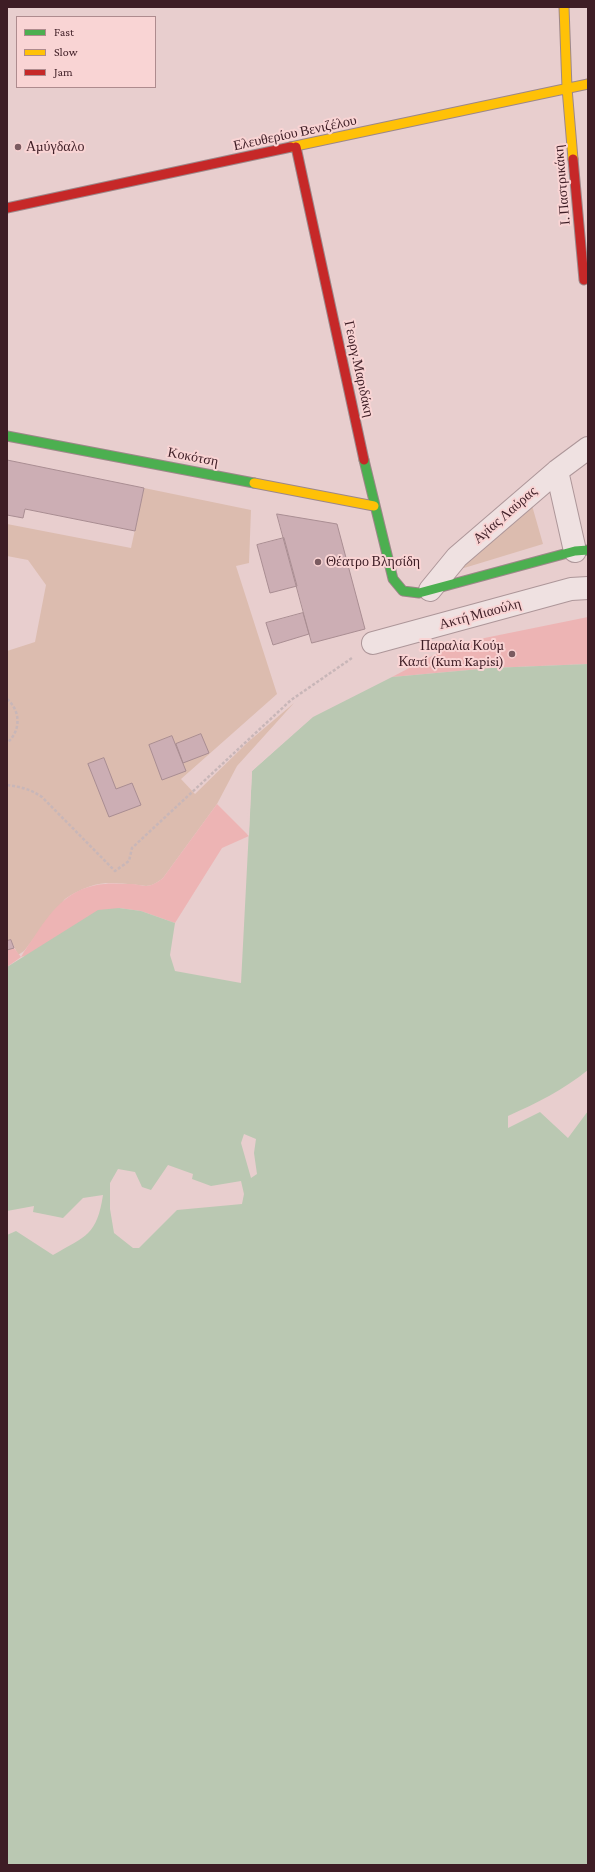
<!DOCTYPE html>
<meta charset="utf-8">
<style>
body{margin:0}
#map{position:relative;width:595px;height:1872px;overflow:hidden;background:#e8cece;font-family:"Crimson Pro",serif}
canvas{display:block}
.frame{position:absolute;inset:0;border:8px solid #3e1d25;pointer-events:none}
.legend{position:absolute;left:16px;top:16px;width:140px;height:72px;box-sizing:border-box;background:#f9d4d4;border:1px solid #ae8b8e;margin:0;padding:5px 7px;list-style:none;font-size:12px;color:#3e1d25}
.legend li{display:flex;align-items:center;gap:8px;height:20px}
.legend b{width:20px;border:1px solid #ae8b8e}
</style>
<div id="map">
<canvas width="595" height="1872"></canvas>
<div class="frame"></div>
<ul class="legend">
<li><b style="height:5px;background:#4caf50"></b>Fast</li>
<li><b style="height:5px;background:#ffc107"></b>Slow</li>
<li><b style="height:5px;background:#c62828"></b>Jam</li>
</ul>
</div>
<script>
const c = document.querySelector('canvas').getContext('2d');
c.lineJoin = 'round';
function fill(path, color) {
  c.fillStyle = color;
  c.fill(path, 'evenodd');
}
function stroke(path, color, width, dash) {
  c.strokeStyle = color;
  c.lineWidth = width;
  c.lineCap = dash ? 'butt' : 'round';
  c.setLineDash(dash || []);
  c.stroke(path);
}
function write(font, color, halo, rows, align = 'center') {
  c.font = font + ' "Crimson Pro",serif';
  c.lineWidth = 4;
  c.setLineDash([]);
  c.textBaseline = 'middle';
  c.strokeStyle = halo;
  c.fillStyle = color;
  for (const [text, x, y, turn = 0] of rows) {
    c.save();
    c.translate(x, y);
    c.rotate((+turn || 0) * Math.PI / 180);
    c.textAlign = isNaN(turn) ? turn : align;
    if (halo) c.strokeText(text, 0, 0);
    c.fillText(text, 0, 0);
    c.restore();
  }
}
const green = new Path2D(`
 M144,488l107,22 -2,53 -13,3 41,128 -96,85 14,15 53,-52 46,-39 -57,63 -20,38 -54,74c-15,12 -17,7 -35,6 -7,-1 -15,-1 -22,-1 -15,1 -29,8 -41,16l-41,52 -6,4 -7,-15 -4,1v-290l28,-9 11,-57 -18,-25 -21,-4v-32l124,24z
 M531,502l12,42 -79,24 -2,-2z`);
const sand = new Path2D(`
 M588,617v47l-97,4 -99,9 63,-33z
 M217,804l32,32 -27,12 -47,75 -34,-12 -22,-3 -90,47 -8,2 -14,10v-26l4,-1 3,8 7,9c4,-8 10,-15 15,-23 17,-26 36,-48 69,-50 7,-1 14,0 21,0 19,-1 19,8 37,-6z`);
const water = new Path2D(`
 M588,664v406c-25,20 -51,33 -80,46v12l32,-16 28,26 20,-27v754h-581v-630l9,-4 37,24c33,-19 44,-20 50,-60l-20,3 -20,20 -30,-6 1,-6 -27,5v-244l91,-57 21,-2 22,3 34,12 -5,32 5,16 66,12 11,-212 61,-54 79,-40 99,-9zM244,1134l12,5 -2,14 3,21 -6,4 -10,-35zM168,1165l25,9 -1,5 19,7 30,-5 3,13 -2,10 -65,6 -38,38h-6l-19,-15 -4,-24v-26l8,-14 17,3 7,15 9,3z`);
const pier = new Path2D(`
 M312,715l1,1 -61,55 -3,65 -2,-2 3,-64z`);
const building = new Path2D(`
 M7,460l137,28 -9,43 -110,-22 -2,9 -16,-3z
 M277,514l60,10 28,105 -53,14z
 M284,538l13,48 -27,7 -13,-48z
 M303,613l6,21 -36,11 -7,-22z
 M201,734l8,19 -26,10 -7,-19z
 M172,736l14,35 -24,9 -13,-35z
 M104,758l12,31 16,-6 9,22 -32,12 -21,-53z
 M11,940l3,8 -7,2v-9z`);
const path = new Path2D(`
 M7,699c14,12 14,32 0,44
 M7,785c14,2 23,4 35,12l73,74 14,-10 3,-13 159,-148 61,-42`);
const street = new Path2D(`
 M557,471l18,80
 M430,590l27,-33 100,-86 31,-23
 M373,643l198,-54 17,-1`);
const fast = new Path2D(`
 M7,436l247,47
 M364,460l29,119 10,12 16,2 156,-42 13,-1`);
const slow = new Path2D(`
 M564,7l3,81 6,71
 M291,147l297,-63
 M254,483l120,23`);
const jam = new Path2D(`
 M296,147l68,313
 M573,159l11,121
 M7,208l284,-61`);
const markers = [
 [18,147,4,"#7a5b60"],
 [318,562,4,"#7a5b60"],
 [512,654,4,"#7a5b60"]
];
const streetNames = [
 ["Ελευθερίου Βενιζέλου",295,133,-12],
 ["Ι. Παστρικάκη",562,185,-95],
 ["Γεωργ.Μαριδάκη",359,369,78],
 ["Κοκότση",193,457,11],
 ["Αγίας Λαύρας",505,515,-41],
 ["Ακτή Μιαούλη",480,614,-15]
];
const poiNames = [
 ["Αμύγδαλο",26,147],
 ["Θέατρο Βλησίδη",326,562],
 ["Παραλία Κούμ",504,646,"right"],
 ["Καπί (Kum Kapisi)",504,662,"right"]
];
fill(green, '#dcbcaf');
fill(sand, '#edb4b4');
fill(water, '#bac8b2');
fill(pier, '#e8cece');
fill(building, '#ccaeb4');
stroke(building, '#a98d92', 1);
stroke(street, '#ad9699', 24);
stroke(fast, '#9d8789', 11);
stroke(slow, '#9d8789', 11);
stroke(jam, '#9d8789', 11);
stroke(path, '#c8b6b8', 2.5, [3, 2]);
stroke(street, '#efe1e1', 22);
stroke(fast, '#4caf50', 9);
stroke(slow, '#ffc107', 9);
stroke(jam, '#c62828', 9);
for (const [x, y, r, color] of markers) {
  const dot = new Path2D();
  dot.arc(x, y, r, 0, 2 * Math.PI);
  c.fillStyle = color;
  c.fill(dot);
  stroke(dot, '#f9d4d4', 1.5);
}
write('14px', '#3e1d25', '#f9d4d4', streetNames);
write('14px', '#3e1d25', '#f9d4d4', poiNames, 'left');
</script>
